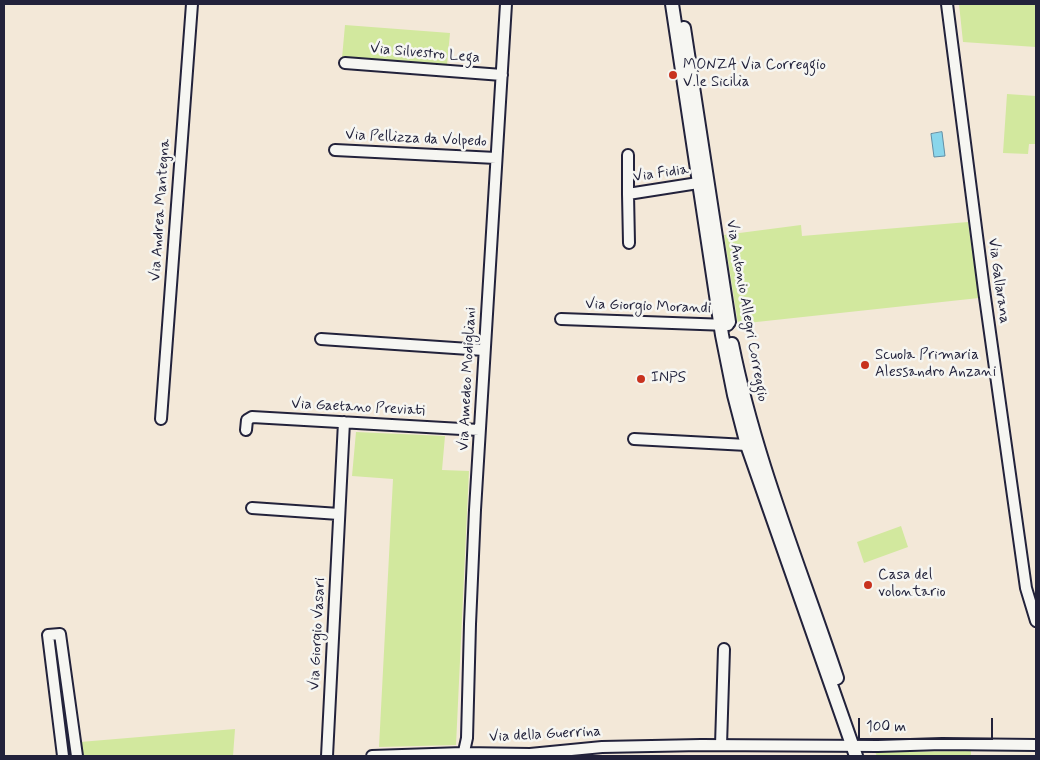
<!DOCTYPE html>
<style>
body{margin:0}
#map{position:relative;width:1040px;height:760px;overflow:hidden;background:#f3e8d8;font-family:Mynerve,sans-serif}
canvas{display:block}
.frame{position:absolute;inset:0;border:5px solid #22223b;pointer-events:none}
.scale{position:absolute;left:858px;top:718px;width:135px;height:22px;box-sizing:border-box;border:2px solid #22223b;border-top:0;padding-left:6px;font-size:15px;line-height:18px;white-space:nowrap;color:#22223b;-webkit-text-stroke:4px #f6f6f2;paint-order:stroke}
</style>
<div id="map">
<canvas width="1040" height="760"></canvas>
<div class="frame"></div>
<div class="scale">100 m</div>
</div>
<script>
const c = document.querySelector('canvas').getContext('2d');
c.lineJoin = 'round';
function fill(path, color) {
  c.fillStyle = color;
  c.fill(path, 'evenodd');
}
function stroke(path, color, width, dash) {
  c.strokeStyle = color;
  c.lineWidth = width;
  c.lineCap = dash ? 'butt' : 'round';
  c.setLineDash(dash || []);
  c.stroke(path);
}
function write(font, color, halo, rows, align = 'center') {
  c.font = font + ' Mynerve,sans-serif';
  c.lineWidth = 5;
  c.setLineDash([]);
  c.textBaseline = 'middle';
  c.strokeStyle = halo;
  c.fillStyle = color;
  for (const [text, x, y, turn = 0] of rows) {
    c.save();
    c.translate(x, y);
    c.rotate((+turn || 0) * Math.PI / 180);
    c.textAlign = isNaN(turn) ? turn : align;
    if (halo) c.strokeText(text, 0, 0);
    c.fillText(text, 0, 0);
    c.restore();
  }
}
const green = new Path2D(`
 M959,4h77v43l-73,-5z
 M345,25l105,8 -3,32 -105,-7z
 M1007,94l29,2v48h-7l-1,10 -25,-1z
 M968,222l11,76 -241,26 -14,-89 77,-10 1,11z
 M356,432l89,4 -3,34 27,1 -13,274 -77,2 14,-268 -41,-3z
 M901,526l7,21 -44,16 -7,-21z
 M235,729l-2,27h-151l-2,-14z
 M971,751v5h-94l-2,-4z`);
const water = new Path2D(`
 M942,132l3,24 -11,1 -3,-23z`);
const minor = new Path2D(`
 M947,4l37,286 42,298 10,33
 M345,63l157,12
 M335,150l161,8
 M628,155v39
 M629,243l-1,-49 70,-11
 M561,319l167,6
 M321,339l163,11
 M161,419l31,-415
 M246,430l1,-10 5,-3 227,13
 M634,439l113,6
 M252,508l87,6
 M721,745l3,-96
 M63,756l-15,-121 12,-1 17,122
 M327,756l17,-334
 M372,756l91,-3 67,1 72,-7 99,-2 177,1 64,-2 94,1
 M463,756l4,-18 3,-114 5,-114 31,-506`);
const tertiary = new Path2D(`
 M672,4l50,331 12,60 13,50 109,311
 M684,28l45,294
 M732,344c23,115 68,223 105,334`);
const markers = [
 [673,75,5,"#c8321e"],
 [865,365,5,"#c8321e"],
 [641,379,5,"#c8321e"],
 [868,585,5,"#c8321e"]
];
const streetNames = [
 ["Via Silvestro Lega",425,54,5],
 ["Via Pellizza da Volpedo",416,139,3],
 ["Via Fidia",661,174,-8],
 ["Via Andrea Mantegna",161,210,-86],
 ["Via Gallarana",998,281,82],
 ["Via Giorgio Morandi",648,307,2],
 ["Via Antonio Allegri Correggio",746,311,80],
 ["Via Amedeo Modigliani",468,379,-87],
 ["Via Gaetano Previati",358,408,3],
 ["Via Giorgio Vasari",318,634,-87],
 ["Via della Guerrina",545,735,-3]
];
const poiNames = [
 ["MONZA Via Correggio",683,66],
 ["V.le Sicilia",683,83],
 ["Scuola Primaria",875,356],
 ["Alessandro Anzani",875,373],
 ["INPS",651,379],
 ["Casa del",878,576],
 ["volontario",878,593]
];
fill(green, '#d2e89e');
fill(water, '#8ad6eb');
stroke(water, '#608ea5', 1);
stroke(minor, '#22223b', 14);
stroke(tertiary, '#22223b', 16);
stroke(minor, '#f6f6f2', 10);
stroke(tertiary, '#f6f6f2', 12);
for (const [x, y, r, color] of markers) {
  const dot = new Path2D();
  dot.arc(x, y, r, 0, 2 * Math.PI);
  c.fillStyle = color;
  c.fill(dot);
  stroke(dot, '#f6f6f2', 2);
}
write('15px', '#22223b', '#f6f6f2', streetNames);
write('15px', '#22223b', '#f6f6f2', poiNames, 'left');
</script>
